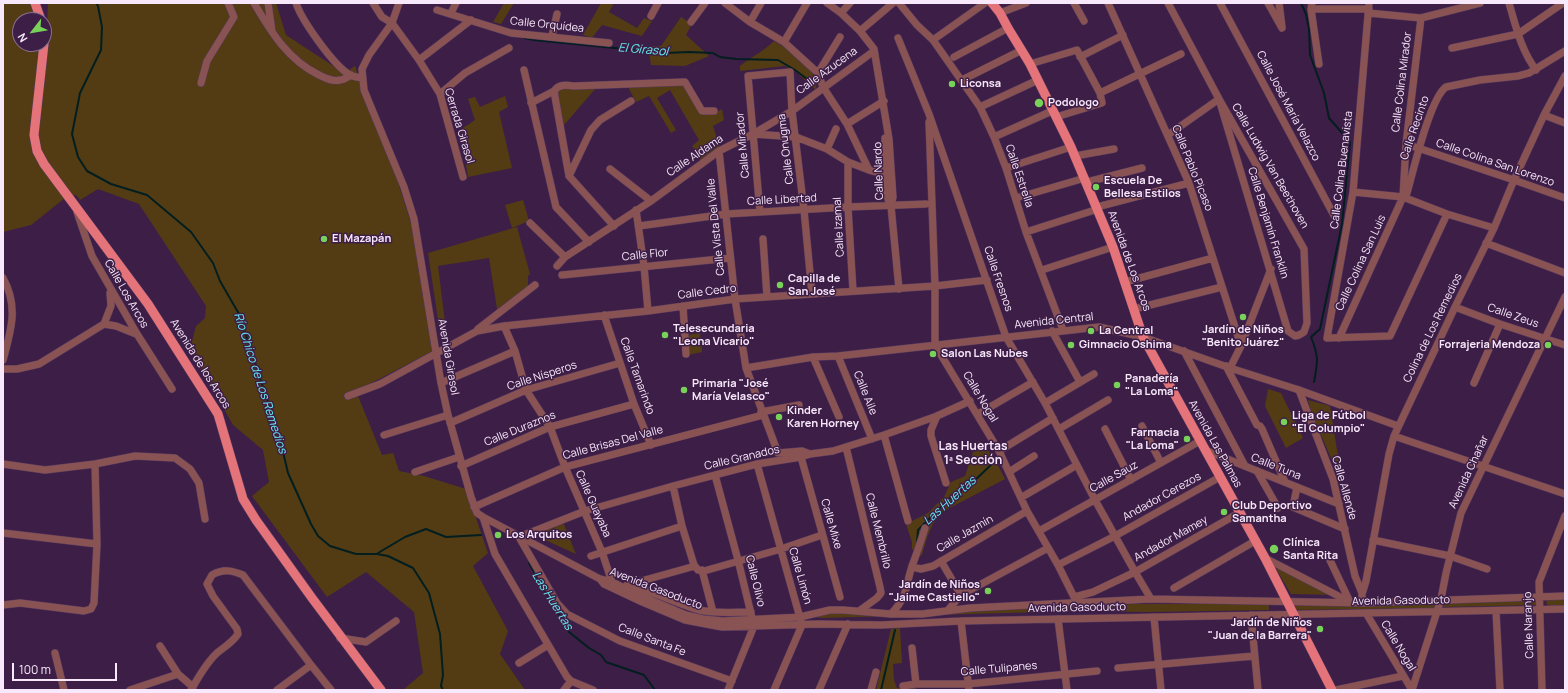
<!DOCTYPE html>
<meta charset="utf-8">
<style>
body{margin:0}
#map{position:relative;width:1568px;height:693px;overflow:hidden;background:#3d1e46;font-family:Manrope,sans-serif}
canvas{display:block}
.frame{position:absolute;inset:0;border:4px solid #f8e8fc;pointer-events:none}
.north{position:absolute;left:12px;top:12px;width:40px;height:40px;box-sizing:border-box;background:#3d1e46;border:1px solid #886f8f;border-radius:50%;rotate:239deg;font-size:11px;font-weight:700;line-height:16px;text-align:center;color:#f8e8fc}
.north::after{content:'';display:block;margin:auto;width:14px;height:18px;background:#78d158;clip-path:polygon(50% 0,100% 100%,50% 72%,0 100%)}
.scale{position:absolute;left:12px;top:663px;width:105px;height:18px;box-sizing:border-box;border:2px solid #f8e8fc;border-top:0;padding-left:5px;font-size:12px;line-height:14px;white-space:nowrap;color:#f8e8fc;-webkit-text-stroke:3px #3d1e46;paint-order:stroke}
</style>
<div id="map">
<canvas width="1568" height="693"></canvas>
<div class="frame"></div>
<div class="north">N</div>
<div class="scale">100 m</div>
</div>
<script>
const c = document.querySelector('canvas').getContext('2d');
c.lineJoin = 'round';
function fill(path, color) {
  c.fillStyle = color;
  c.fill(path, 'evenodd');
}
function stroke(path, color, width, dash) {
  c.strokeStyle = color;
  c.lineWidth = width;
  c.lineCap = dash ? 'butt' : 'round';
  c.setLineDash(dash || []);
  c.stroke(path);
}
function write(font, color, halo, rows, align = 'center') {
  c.font = font + ' Manrope,sans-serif';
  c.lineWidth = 3;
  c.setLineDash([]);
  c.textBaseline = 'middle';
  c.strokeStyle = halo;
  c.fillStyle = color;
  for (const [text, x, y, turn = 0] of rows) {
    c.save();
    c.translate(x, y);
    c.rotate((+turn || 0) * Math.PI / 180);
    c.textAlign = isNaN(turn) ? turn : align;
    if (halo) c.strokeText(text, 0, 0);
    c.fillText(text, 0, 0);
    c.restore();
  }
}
const green = new Path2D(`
 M3,3h28l4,17h-15v24h24v-18h3l1,-23h228l10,32 58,38 11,-7 12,36 31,80 13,41 21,127 -1,2 -75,39 26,64 11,-2 6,18 25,5 42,13 22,64 -15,13 35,65 -8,23 25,36h-122l20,-17 -9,-61 -48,-40 -39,25 -75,-101 17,-14 -6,-32 -30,-25 -43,-76 6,-23 9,-8 1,-12 -67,-102 -41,-15 -18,11 -4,-5 -11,3 -34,27 -28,7z
 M504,3h10l-13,21 -8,-2z
 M601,3h13l-5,9 28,16 7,-10 8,3 -10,15 -40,-11 -10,13 -9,-3z
 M681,17l11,7 -6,11 23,21 -24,10 -34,-1 -3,-19h13z
 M774,41c13,7 38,25 42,40 1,3 0,6 0,9l-20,-18 -11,-6 -45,5v-5c11,-9 24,-15 34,-25z
 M684,85l18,30 11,-1 9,-5 2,11 -11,6 7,22 -20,12 -8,-14 7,-6 -29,-50 -13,8 19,32 -5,3 -22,-37 -13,6 -8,-15z
 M563,86l33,2 -32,37 -7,-34z
 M505,96l3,11 -9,5 13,56 -44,9 -8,-47 15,-10 -7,-21 7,-2 5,10z
 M523,200l6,21 -17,7 -7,-23z
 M517,227l13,47 -2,2v12l-31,21 -8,-51 -51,8 9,72 -6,2 -13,-87z
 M700,333l2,19 -14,3 -1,-20z
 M1268,389l13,4 22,45 -17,10 -21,-42z
 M1308,400l22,6 9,56 -6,1 -11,-26 -4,-4z
 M980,441l14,17 11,21 -61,32c-14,12 -17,27 -22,44l-2,1 -8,-7v-7l-6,-18 22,-11 16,-16 7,-15 14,-6 11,-33z
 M563,522l13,32 -44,-20z
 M1273,564l60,31 -42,-1z
 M1565,598v7l-16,1 -3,-3 2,-4z
 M1537,599v6l-94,2 2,-5z
 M1436,603l-2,5 -141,2 -1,-6z
 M1133,604h136v6l-120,2 -68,-1 -260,7 -6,-1 28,-6 66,4 53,-5z
 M900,628l2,35 -9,1 1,16 3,8h19v2h-40l15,-61z`);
const stream = new Path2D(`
 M96,3l2,3 4,21 -1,23 -21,43 -8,41 6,23 9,14 24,13 36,11 44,37 22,31 7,18 19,33 41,125 8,34 23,51 7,12 12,10 26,8h21l11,2 25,12 16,25 11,41 3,41 -2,11 2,4
 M1301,3l5,11 3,15 1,26 14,38 5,25 21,24 -8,82 -22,105 -9,8c8,20 7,24 3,45
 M524,38l10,2 131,13 24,-1 24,1 7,4 16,2 42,1 17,10 16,12
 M917,543l1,-13 32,-32 21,-14 24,-23
 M378,553l27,-16 21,-8 20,8 35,-2
 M529,563l40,69 20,16 12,7 5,7 38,13 11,15
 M881,690l14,-60`);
const minor = new Path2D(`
 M254,3c17,29 34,57 65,72 6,3 13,7 21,5 3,0 8,-3 11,-5
 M268,3l4,28
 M296,3c6,18 38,63 54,72 3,2 8,2 12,3
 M373,3l9,14 10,6 27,37 21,34 23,83
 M399,3l-7,20 -23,32 -7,14 2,21 40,97 10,32 27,164 7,32 23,82 6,16 6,4 117,62 12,3 29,14 45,19 17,4 20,2 77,-4 30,-7h13l48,4h31l48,-6 181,-9 211,4 203,-7
 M725,3l25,19 34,20 34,31 5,14 24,37 22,46
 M827,3l14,10 19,18 14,18 15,90 4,58 -2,9 8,83
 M899,3l18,22 16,15 47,67 14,30 12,31 20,64 37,98
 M1074,3l10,18
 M1108,3l81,180 52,163
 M1168,3l51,96 85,150 3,74 -3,9 -5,3 -4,1 -7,-5 -69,-232
 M1220,3l116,216
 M1268,3l14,25
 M1279,3l3,24
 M1312,3l-1,6 8,55
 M1369,3l-16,189 -26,146 63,-2 57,-122
 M1509,3c7,24 12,47 27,67
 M1311,9h58
 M437,10l74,23 98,10
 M451,13l5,-10
 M841,13l9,-10
 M1000,13l26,-10
 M1368,13l53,5 59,-15
 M651,16l7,-13
 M691,22l14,-19
 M750,22l11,-19
 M860,31l33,-28
 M552,36l5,-22
 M898,38l31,76 77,223 39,66 50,97 40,72 16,27
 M933,40l52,-37
 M784,42l23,-39
 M1452,48l66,-14 45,-31
 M954,57l54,-29
 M1080,57l43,-22
 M419,60l52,-40
 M1030,64l47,-14 23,43 2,10 -46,14
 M524,70l32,137 33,35
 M818,73l22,-36
 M962,80l60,-30
 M201,83l6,-22 27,-44 -6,-14
 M1100,93l81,-39
 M440,94l25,-21 44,-25
 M531,103l23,-12
 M980,107l58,-27
 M1544,115l21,8
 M929,122l6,164v59l64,106 28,60 31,54 19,38
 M847,124l37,-23
 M753,134l43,3 31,12 21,13 21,8 16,4
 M1168,135l51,-36
 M994,137l58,-26
 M885,138c0,18 -3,54 6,68
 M1406,144l108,36 51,18
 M827,149l9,-20
 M719,151l16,148 11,69 32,85 24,-2 8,3
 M1075,156l39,-7
 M848,162v45l5,84
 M1006,168l65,-21
 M610,169l41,32
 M569,176l22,-46 9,-10 31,-19
 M1087,182l55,-14
 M1353,192l50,5 44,17 47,14
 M1403,197l3,-53 15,-126
 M1016,198l69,-20
 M1097,207l92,-24
 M636,210l8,56 4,45
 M77,212l15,44 45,78 35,55
 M760,212l-12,-136 42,-4 2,39 12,99 8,84
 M530,223l35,34
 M614,226l-45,-50 -15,-85c5,-7 12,-6 20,-5l111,-4 17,29h12
 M639,226l87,-12 122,-7 78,-3
 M1026,232l72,-23
 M763,239l4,58
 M1486,243l79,30
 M557,266l8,-9 86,-56 68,-50 34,-17 39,-23 82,-60
 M1042,270l71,-23
 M562,275l168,-17
 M3,278c16,29 8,52 0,82
 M1125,282l88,-24
 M683,306l3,48
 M1455,307l45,17 65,21
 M1134,309l88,-22
 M604,315l30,89 17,41
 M104,324l12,2 20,8
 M504,326l11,25 11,39 24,37 15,40 37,85 10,30
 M478,329l57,-44
 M1052,331l28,51
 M1339,338l64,-141 4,-4c6,-21 23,-95 39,-106l34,-7 38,-4 11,-3 36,-22
 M1184,351l61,115
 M838,356l34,83
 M813,357l26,60
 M1226,366l31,59 3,1 2,3 23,53
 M746,368l67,-11 25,-1 261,-29 44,10 87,31 69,22 99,36
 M1230,368l11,-22 30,-77
 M3,369h14l22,-5 65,-40 7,-18 -1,-13
 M441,383l74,-32
 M1474,383l26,-59
 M1299,390l34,89 22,97 7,17
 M348,396l32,-12 97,-53 27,-5 144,-15 87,-12 200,-13 52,-6
 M1045,403l49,-29
 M761,412l38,-7
 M978,414l55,-32
 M937,416l-6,14v6l15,47
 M450,423l76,-33 94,-27
 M1142,426l19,37
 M1059,429l49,-29
 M1105,429l26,51
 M384,435l64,-20
 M884,435l24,86
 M1394,436l171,58
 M846,447l34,140 1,6 -4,5 -18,13
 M1205,450l134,54
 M999,451l54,-33
 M801,457l39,140
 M3,464l42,6 50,-6 40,-8 40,2 15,11 9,14 6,36
 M757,464l45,161 -28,65
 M461,466l89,-39 84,-23
 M1257,471l21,37
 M415,472l44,-15
 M1009,472l25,-16
 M715,475l23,85 16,66 -26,64
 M673,486l9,40 12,39 4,5 6,1 77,-22 41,-14
 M1297,487l-4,20 52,22
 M1022,497l55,-32
 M474,507l91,-40 198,-52
 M483,517l12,37 72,123 4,4 22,9
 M1039,531l161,-90
 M3,533l94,11
 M1373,540l77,16 37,13
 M1327,554l23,48
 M591,556l91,-30
 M1265,558l83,43
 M941,561l20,34
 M1058,565l57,-29 105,-59
 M912,567l9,2 12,-3 94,-55
 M702,570l11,42
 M600,579l4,5 36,17 45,19 37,7 96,-3 63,1 80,-4 604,-12
 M627,585l68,-19
 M626,587c26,2 48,16 73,23 17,4 35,2 52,2
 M1174,588l81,-47
 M1074,597l19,-5 42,-20 104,-59
 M1362,603v-9l4,-13 23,-127 5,-18 61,-129 39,-79 20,-48 30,-65 21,-39
 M3,605l17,-2 64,8 7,-2 3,-6 3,-59 -2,-80
 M948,610l13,-15 87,-47
 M1496,611l4,79
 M1366,613l46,77
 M891,614c17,-18 14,-26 21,-48 5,-13 9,-25 13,-38
 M1251,615l7,75
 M1154,617l7,73
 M1058,619l9,71
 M961,621l8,69
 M340,638l26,4 30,-21
 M160,646l18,28 15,13
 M912,648l4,36
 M55,653l9,37
 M519,663l29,-18
 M1118,668l136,-12
 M732,681l-112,-40 -53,-27 -10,-11 -38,-66 66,-26 88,-25 84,-22 44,-7 9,-3 23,-3 51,-16 53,-19 33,-15
 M903,686l13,-2h52l129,-13
 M130,690l48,-16
 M191,690c7,-12 15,-27 26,-37 7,-6 15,-10 21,-19l-1,-5 -24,-33 -6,-12 5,-9c11,-6 19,-5 31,0l68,90 20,25
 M277,690l34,-25
 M564,690l7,-9
 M819,690l29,-66
 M871,690l5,-18
 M1336,690l67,-14
 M1412,690l29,-91 5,-26 15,-60 104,-216
 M1542,690l-3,-108 26,-66`);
const major = new Path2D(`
 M35,3l6,17
 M992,3l8,10 8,15 22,36 41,83 42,100 30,90 122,221 67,132
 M44,44l-10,91 3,16 7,13 104,140 70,110 25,85 13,21 56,78 69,92`);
const markers = [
 [952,84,4,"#78d158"],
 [1039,103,5,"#78d158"],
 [1096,187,4,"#78d158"],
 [324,239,4,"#78d158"],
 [780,285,4,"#78d158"],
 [1243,317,4,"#78d158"],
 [1091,331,4,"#78d158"],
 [665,335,4,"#78d158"],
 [1071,345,4,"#78d158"],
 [1548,345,4,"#78d158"],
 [933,354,4,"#78d158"],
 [1117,385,4,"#78d158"],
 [684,390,4,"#78d158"],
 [779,417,4,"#78d158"],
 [1284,422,4,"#78d158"],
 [1187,439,4,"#78d158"],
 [1224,512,4,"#78d158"],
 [498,535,4,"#78d158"],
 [1274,549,5,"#78d158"],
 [988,591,4,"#78d158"],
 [1320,629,4,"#78d158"]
];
const streetNames = [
 ["Calle Orquídea",547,25,6],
 ["Calle Azucena",827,71,-36],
 ["Calle Colina Mirador",1402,82,-83],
 ["Calle José María Velazco",1288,106,62],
 ["Cerrada Girasol",459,126,73],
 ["Calle Recinto",1415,128,-71],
 ["Calle Mirador",743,145,-95],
 ["Calle Onugma",786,149,-97],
 ["Calle Aldama",695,156,-34],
 ["Calle Colina San Lorenzo",1495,163,19],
 ["Calle Ludwig Van Beethoven",1270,166,60],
 ["Calle Pablo Picaso",1192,168,68],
 ["Calle Colina Buenavista",1342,170,-83],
 ["Calle Nardo",879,171,-92],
 ["Calle Estrella",1019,176,71],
 ["Calle Libertad",782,200,-3],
 ["Calle Benjamín Franklin",1268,223,73],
 ["Calle Vista Del Valle",716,227,-96],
 ["Calle Izamal",839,227,-93],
 ["Calle Flor",645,255,-6],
 ["Avenida de Los Arcos",1129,261,70],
 ["Calle Colina San Luis",1361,263,-65],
 ["Calle Fresnos",998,279,71],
 ["Calle Cedro",707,292,-7],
 ["Calle Los Arcos",126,294,60],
 ["Calle Zeus",1513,316,19],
 ["Avenida Central",1054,321,-6],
 ["Colina de Los Remedios",1433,328,-64],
 ["Avenida Girasol",448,357,80],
 ["Avenida de los Arcos",200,364,58],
 ["Calle Nísperos",542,376,-18],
 ["Calle Tamarindo",637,376,70],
 ["Calle Aile",865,393,68],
 ["Calle Nogal",980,397,59],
 ["Calle Duraznos",520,429,-22],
 ["Calle Brisas Del Valle",613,443,-15],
 ["Avenida Las Palmas",1215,444,61],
 ["Calle Granados",742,458,-13],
 ["Calle Tuna",1276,467,22],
 ["Avenida Chañar",1469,472,-65],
 ["Calle Sauz",1114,477,-29],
 ["Calle Allende",1344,488,74],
 ["Andador Cerezos",1162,497,-29],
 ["Calle Guayaba",593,504,66],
 ["Calle Mixe",831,524,74],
 ["Calle Membrillo",878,531,76],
 ["Calle Jazmín",965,534,-30],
 ["Andador Mamey",1171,539,-29],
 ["Calle Limón",800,576,74],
 ["Calle Olivo",755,581,76],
 ["Avenida Gasoducto",656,589,21],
 ["Avenida Gasoducto",1401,601,-1],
 ["Avenida Gasoducto",1077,608,-1],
 ["Calle Naranjo",1529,625,-92],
 ["Calle Santa Fe",652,640,21],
 ["Calle Nogal",1398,646,59],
 ["Calle Tulipanes",999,669,-5]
];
const poiNames = [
 ["Liconsa",960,84],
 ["Podologo",1048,103],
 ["Escuela De",1104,181],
 ["Bellesa Estilos",1104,194],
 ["El Mazapán",332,239],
 ["Capilla de",788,279],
 ["San José",788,292],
 ["Telesecundaria",673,329],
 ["\"Leona Vicario\"",673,342],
 ["Jardín de Niños",1243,330,"center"],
 ["\"Benito Juárez\"",1243,343,"center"],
 ["La Central",1099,331],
 ["Gimnacio Oshima",1079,345],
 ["Forrajeria Mendoza",1540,345,"right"],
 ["Salon Las Nubes",941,354],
 ["Panadería",1125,379],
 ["\"La Loma\"",1125,392],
 ["Primaria \"José",692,384],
 ["María Velasco\"",692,397],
 ["Kinder",787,411],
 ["Karen Horney",787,424],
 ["Liga de Fútbol",1292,416],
 ["\"El Columpio\"",1292,429],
 ["Farmacia",1179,433,"right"],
 ["\"La Loma\"",1179,446,"right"],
 ["Club Deportivo",1232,506],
 ["Samantha",1232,519],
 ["Los Arquitos",506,535],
 ["Clínica",1283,543],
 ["Santa Rita",1283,556],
 ["Jardín de Niños",980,585,"right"],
 ["\"Jaime Castiello\"",980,598,"right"],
 ["Jardín de Niños",1312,623,"right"],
 ["\"Juan de la Barrera\"",1312,636,"right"]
];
const waterNames = [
 ["El Girasol",643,50,5],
 ["Río Chico de Los Remedios",260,383,72],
 ["Las Huertas",950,501,-42],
 ["Las Huertas",552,601,58]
];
const neighbourhoodNames = [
 ["Las Huertas",973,447],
 ["1ª Sección",973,461]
];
fill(green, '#533c14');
stroke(stream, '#031e1f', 2);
stroke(minor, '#573a5f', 8);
stroke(major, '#573a5f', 10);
stroke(minor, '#895354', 7);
stroke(major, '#e47479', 9);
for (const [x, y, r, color] of markers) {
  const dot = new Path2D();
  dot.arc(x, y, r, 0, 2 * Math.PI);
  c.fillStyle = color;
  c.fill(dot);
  stroke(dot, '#3d1e46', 1.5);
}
write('11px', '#f8e8fc', '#3d1e46', streetNames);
write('bold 11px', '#f8e8fc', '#3d1e46', poiNames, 'left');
write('italic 12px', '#66ebf0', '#3d1e46', waterNames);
write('bold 12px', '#f8e8fc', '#3d1e46', neighbourhoodNames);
</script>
